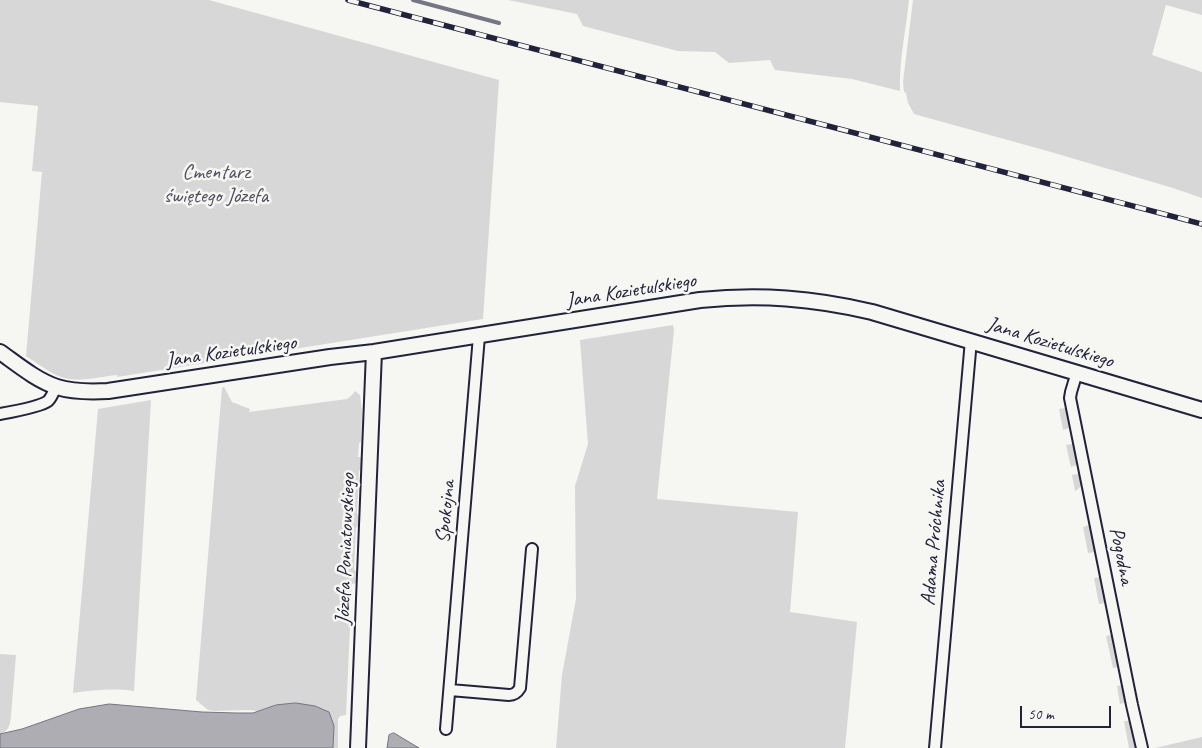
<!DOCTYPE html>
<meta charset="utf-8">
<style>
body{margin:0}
#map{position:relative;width:1202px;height:748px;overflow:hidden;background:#f6f6f2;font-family:Caveat,sans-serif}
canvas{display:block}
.scale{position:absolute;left:1020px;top:706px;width:91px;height:22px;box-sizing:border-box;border:2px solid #22223b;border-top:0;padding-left:6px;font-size:15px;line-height:18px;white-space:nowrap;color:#22223b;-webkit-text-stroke:4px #f6f6f2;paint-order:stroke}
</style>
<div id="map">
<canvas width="1202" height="748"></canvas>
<div class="scale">50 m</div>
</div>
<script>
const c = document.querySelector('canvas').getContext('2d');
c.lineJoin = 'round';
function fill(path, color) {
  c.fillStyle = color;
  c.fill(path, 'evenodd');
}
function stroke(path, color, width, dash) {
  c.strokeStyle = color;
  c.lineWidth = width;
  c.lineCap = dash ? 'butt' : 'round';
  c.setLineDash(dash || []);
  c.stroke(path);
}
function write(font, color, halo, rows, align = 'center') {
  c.font = font + ' Caveat,sans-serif';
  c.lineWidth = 5;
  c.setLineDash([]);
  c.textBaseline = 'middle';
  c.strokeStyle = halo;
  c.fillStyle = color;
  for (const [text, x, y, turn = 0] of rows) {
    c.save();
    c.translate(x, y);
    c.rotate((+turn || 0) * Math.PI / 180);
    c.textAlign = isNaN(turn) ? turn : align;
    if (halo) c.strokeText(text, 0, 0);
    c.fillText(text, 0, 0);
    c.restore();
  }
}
const green = new Path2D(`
 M0,0h209l290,80 -16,239 -366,58v-2c-18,2 -40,8 -56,2 -13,-5 -24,-14 -35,-21l16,-184 -10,-1 6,-65 -38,-4z
 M508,0h401c-3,30 -10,60 -9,91l-48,-12 -77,-9 -5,-10 -41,3 -14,-11 -37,-1 -95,-25 -6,-12z
 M913,0h289v15l-36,-10 -14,50 50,17v126l-29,-10 -122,-36 -137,-38 -6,-11 -2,-10 -2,-1 -1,-10z
 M673,325l1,5 -17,169 141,13 -8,100 67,10 -12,126h-289l6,-73 14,-76 -1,-113 13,-42 -8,-104z
 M224,387l8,15 18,7 -1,3 98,-13 5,-4 3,-4 5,4 2,16 -1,31 -2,1 -1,14h6v9h-2l-3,5 -2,43 4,6v2l-5,6 -2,41 5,7 -1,7 -6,1 -6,131 -6,1 -2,3v29h-5l1,-22 -58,-21 -19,6 -8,-1 -35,1 -6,-1 -12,-10 26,-312z
 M151,400l-17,291c-21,-3 -40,-1 -61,2l25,-284z
 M1065,408l2,1 4,17 -2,2 -6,2 -4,-21z
 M1072,444l2,1 4,18 -1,2 -6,2 -5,-22z
 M1078,474l3,1c1,7 2,12 -6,16l-3,-16z
 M1089,525l2,2 5,22 -1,3 -7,1 -5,-26z
 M1100,577l2,2 5,22 -2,2 -6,1 -5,-26z
 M1111,635l3,1 6,28 -2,3 -5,1 -7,-32z
 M0,654l16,1 -5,61c-1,9 -2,15 -11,18z
 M1124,685l3,17 -7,2 -3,-18z
 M1124,721h5l3,1 4,23 -1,3h-6z
 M1202,737v11h-47z`);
const water = new Path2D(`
 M296,703l19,3 14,6 5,14 -1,22h-333v-14l22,-5 57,-20 30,-5 93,8 35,1h16l23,-8z
 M394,733l25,15h-32l2,-13z`);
const stream = new Path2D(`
 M413,0l86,23`);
const street = new Path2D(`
 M1077,372l-6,20 -1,6 62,307 10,43
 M0,414c11,-2 40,-7 48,-13 4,-4 6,-10 8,-15
 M450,690l59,5c5,0 8,-2 11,-7l12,-139
 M446,729l33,-393
 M935,748l36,-408`);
const secondary = new Path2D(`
 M0,352c17,12 36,28 57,35 16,5 34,5 51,4l222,-34 44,-5 326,-52c60,-6 113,-2 172,12l330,98
 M358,748l16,-396`);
const rail = new Path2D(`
 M348,0l854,224`);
const parkNames = [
 ["Cmentarz",216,172],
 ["świętego Józefa",216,196]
];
const streetNames = [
 ["Jana Kozietulskiego",631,291,-9],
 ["Jana Kozietulskiego",1050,343,17],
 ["Jana Kozietulskiego",231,352,-8],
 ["Spokojna",446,512,-85],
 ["Adama Próchnika",934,543,-85],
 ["Józefa Poniatowskiego",346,549,-88],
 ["Pogodna",1121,556,79]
];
fill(green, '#d7d7d7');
fill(water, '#adadb3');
stroke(water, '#757583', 1);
stroke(stream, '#757583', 4);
stroke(street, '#22223b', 14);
stroke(secondary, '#22223b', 18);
stroke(street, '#f6f6f2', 10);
stroke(secondary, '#f6f6f2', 14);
stroke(rail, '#22223b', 5.5);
stroke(rail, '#f6f6f2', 4, [11]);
write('21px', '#4f4f62', '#f6f6f2', parkNames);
write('21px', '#22223b', '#f6f6f2', streetNames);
</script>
